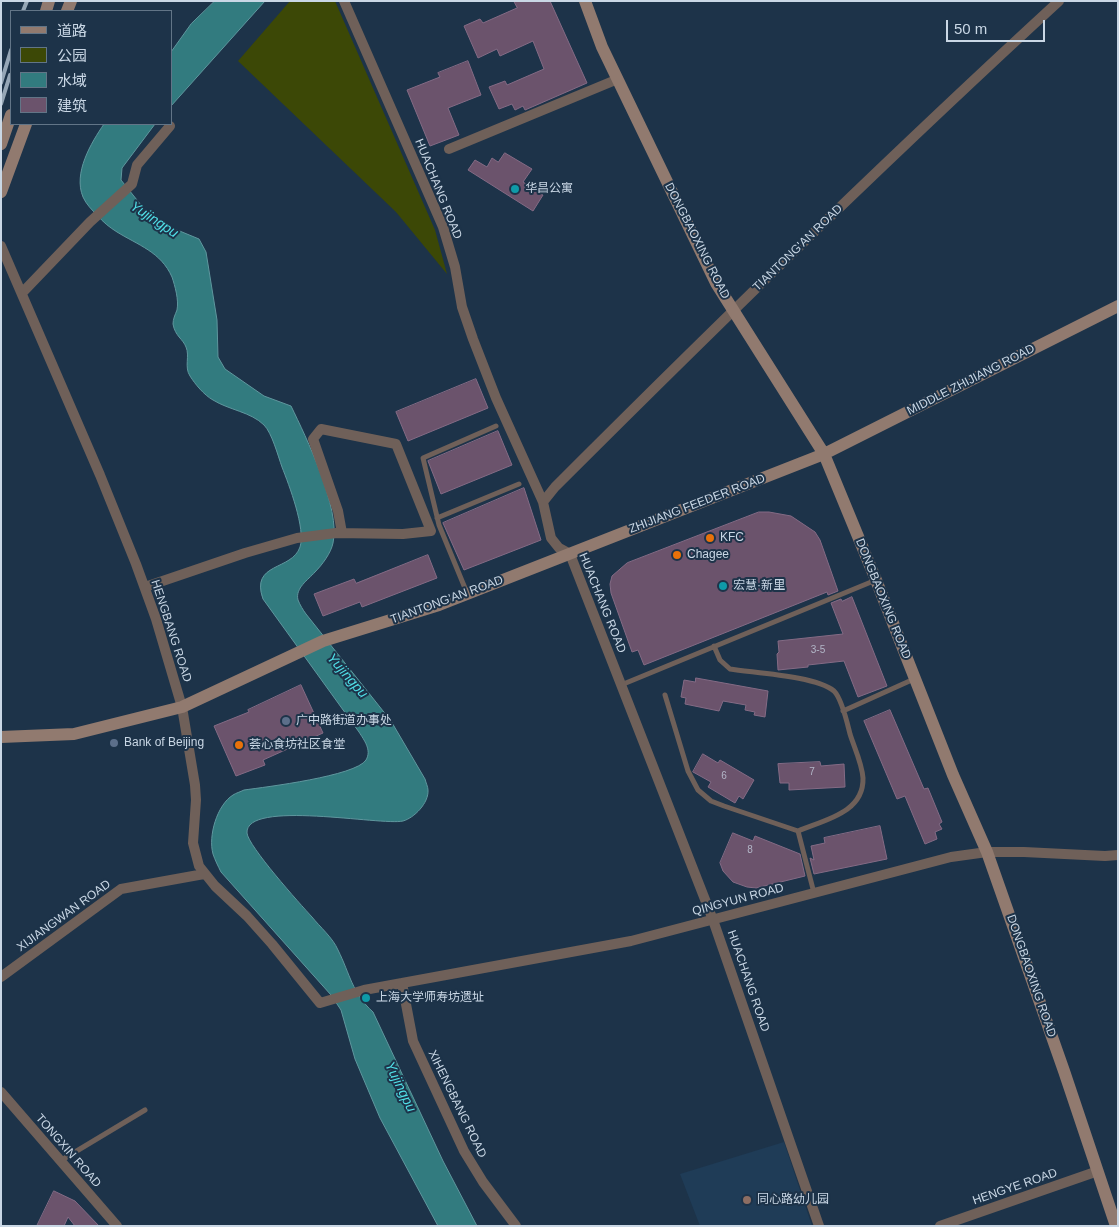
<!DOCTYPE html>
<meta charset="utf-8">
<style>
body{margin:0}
#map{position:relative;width:1119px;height:1227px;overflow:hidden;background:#1d3349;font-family:Helvetica,"Noto Sans SC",sans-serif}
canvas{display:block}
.frame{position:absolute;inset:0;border:2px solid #c9d7e5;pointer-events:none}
.legend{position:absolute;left:10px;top:10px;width:162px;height:115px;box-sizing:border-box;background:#1d3349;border:1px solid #627587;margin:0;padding:6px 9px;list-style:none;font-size:15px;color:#c9d7e5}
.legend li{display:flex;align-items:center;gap:10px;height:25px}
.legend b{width:25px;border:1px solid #627587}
.scale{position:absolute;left:946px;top:20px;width:99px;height:22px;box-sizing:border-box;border:2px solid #c9d7e5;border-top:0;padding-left:6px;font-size:15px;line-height:18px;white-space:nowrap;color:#c9d7e5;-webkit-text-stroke:4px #1d3349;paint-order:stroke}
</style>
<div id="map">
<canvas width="1119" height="1227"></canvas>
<div class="frame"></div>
<ul class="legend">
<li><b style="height:6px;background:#917a6f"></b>道路</li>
<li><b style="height:14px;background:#3c4806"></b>公园</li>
<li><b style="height:14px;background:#327b7f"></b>水域</li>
<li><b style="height:14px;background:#6b536c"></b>建筑</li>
</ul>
<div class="scale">50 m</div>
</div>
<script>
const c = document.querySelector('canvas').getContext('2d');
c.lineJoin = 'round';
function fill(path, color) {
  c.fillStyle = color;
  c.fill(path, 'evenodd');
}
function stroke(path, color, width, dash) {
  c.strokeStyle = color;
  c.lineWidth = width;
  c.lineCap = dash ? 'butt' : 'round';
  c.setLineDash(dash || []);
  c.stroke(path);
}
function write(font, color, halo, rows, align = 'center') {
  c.font = font + ' Helvetica,"Noto Sans SC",sans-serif';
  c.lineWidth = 4;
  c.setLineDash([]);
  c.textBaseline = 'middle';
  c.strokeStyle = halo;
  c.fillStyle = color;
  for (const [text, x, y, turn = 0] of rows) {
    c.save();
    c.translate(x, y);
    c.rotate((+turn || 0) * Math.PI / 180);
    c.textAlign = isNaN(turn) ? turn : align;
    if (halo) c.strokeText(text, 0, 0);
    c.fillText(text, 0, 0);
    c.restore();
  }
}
const built = new Path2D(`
 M784,1142l28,84h-112l-20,-52z`);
const green = new Path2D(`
 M290,1h45l100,229 12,44 -51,-62 -158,-151z`);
const water = new Path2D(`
 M215,1h50l-94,105v-54l20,-28z
 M104,124h51l-33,44 -1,12 32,40 46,19 7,13 11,68 1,37 7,12 39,27 27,10c15,31 50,103 42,137 -2,10 -11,22 -18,29 -7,8 -20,16 -17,28 2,5 5,10 8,14l85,107 34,58c1,4 3,8 3,11 1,13 -14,28 -25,31 -21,5 -158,-22 -156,12 1,13 53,71 65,84 8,10 21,21 26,33 12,24 14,43 35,62l70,149 34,65h-39l-58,-108 -25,-59 -14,-49 -10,-15 -110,-123c-3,-6 -6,-12 -8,-18 -5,-18 4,-49 20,-59 3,-2 7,-3 11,-5 22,-3 112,-14 122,-30 6,-10 -2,-20 -7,-28l-96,-133c-13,-37 29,-28 37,-52 6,-18 -11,-62 -18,-80 -4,-11 -10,-34 -18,-42 -13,-13 -35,-15 -51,-25 -9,-5 -18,-16 -23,-24 -6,-9 0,-20 -4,-29 -3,-8 -11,-11 -13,-23 0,-5 2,-9 4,-14 2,-10 -2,-24 -5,-33 -11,-25 -34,-32 -55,-45 -8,-5 -14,-10 -20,-17 -5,-5 -11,-11 -14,-18 -10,-24 8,-54 21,-73z`);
const building = new Path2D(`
 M514,1h36l37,82 -62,27 -2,-4 -8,4 -3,-6 -13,5 -10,-22 16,-6 2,4 37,-16 -11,-28 -33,15 -3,-7 -19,9 -14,-32 16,-7 3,4 34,-15z
 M468,61l13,34 -33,13 11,27 -29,11 -23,-56 33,-13 -2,-4z
 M505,153l27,16 -9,13 20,13 -10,16 -65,-41 7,-10 12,7 5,-9 6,4z
 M476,379l12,29 -80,33 -12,-29z
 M498,431l14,34 -71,29 -13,-33z
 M524,488l17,52 -77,30 -21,-47z
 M759,512h10l22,4 24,16 5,8 18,51 -10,4 -1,-3 -183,73 -6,-15 -6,2 -21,-59 -1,-9 2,-8 15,-13z
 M428,555l9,23 -75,29 -2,-5 -37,14 -9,-22 40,-15 2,4z
 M852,597l35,89 -29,11 -14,-36 -36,4v2l-30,3 -1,-16 2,-2 -1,-11 65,-7 -12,-31 10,-4 1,2z
 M696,678l72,13 -3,26 -11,-2 1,-3 -10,-2 1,-5 -23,-4 -4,10 -34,-7 1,-6 -5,-1 3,-17 11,2z
 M301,685l22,48 -60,27 2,5 -29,11 -22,-50 35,-14 -1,-2z
 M890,710l34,79 4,-1 14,34 -3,2 3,5 -7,3 2,7 -12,5 -20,-48 -8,3 -33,-78z
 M703,754l15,9 2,-3 34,20 -11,19 -4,-3 -4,7 -27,-16 3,-5 -18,-10z
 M820,762l1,4 23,-2 1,23 -56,3v-7h-9l-2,-19z
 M880,826l7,33 -73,15 -4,-16 4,2 -3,-14 14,-3 -1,-5z
 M733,833l20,8 2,-5 45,18 5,22 -49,12 -9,-1 -14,-5 -10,-11 -3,-8z
 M54,1191l21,10 24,25h-24l-7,-9 -4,9h-27z`);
const lane = new Path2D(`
 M437,518l82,-34
 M467,593l-28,-68 -16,-67 73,-32
 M621,685l255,-105
 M665,695l23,76 10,19 13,11 13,5 74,25c26,-11 66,-18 65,-53 -1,-15 -9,-31 -13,-44 -3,-12 -8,-35 -16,-43 -18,-15 -79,-18 -104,-22l-10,-9 -6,-14
 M843,711l71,-32
 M798,831l16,62
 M60,1161l85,-51`);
const street = new Path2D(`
 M344,1l99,226 12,40 7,40 11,32 23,59 47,104 8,36 8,10 11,6 143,366 106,306
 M449,149l169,-70
 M1,246l99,229 36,89 20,55 26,88 13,78 1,15 -3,43 6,23 16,20 32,30 25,28 48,59 44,-13 267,-49 320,-84 36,-5h37l81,4 13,-1
 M22,293l68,-71 42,-38 5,-19 33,-39
 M543,502l12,-15c165,-165 332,-328 504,-486
 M145,587l100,-34 52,-15 39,-5 67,1 28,-3 -35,-87 -75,-15 -8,10 25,72 4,22
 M1,977l120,-88 83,-15
 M402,983l11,58 51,110 19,31 33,44
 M1,1092l116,134
 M940,1226l158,-55`);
const secondary = new Path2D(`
 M585,1l17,46 114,236 108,171 52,126 77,195 34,77 77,219 52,155
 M46,11l3,-10
 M67,11l4,-10
 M1,144l10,-29
 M1,192l25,-68
 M1,737l73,-3 108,-27 141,-66 116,-36 385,-151 294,-148`);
const rail = new Path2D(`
 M23,11l4,-10
 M1,83l10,-33
 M1,104l9,-29`);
const markers = [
 [515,189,5,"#0f9aa8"],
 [710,538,5,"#e8710a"],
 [677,555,5,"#e8710a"],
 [723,586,5,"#0f9aa8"],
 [286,721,5,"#5c6f8a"],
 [114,743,5,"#5c6f8a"],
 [239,745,5,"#e8710a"],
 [366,998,5,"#0f9aa8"],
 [747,1200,5,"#8d6e63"]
];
const numberNames = [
 ["3-5",818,650],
 ["7",812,772],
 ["6",724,776],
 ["8",750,850]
];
const streetNames = [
 ["HUACHANG ROAD",438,189,68],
 ["DONGBAOXING ROAD",697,241,63],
 ["TIANTONG'AN ROAD",798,248,-44],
 ["MIDDLE ZHIJIANG ROAD",971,380,-27],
 ["ZHIJIANG FEEDER ROAD",697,504,-21],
 ["DONGBAOXING ROAD",883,599,68],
 ["TIANTONG'AN ROAD",447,600,-20],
 ["HUACHANG ROAD",602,603,68],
 ["HENGBANG ROAD",171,631,72],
 ["QINGYUN ROAD",738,900,-15],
 ["XIJIANGWAN ROAD",64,916,-36],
 ["DONGBAOXING ROAD",1031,976,71],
 ["HUACHANG ROAD",748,981,71],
 ["XIHENGBANG ROAD",457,1104,64],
 ["TONGXIN ROAD",68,1151,49],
 ["HENGYE ROAD",1015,1187,-19]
];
const poiNames = [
 ["华昌公寓",525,189],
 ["KFC",720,538],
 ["Chagee",687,555],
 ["宏慧·新里",733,586],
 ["广中路街道办事处",296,721],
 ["Bank of Beijing",124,743],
 ["荟心食坊社区食堂",249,745],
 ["上海大学师寿坊遗址",376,998],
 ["同心路幼儿园",757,1200]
];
const waterNames = [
 ["Yujingpu",154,220,33],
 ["Yujingpu",347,676,49],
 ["Yujingpu",400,1087,64]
];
fill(built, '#1f3c57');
fill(green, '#3c4806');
fill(water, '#327b7f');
stroke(water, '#5f979e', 1);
fill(building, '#6b536c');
stroke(building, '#846b85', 1);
stroke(lane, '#6f6059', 5);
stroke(street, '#6f6059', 10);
stroke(secondary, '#917a6f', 12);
stroke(rail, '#96a7b7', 4);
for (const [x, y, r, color] of markers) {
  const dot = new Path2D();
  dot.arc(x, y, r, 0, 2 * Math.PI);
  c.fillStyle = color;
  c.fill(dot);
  stroke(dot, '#1d3349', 2);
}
write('10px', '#b2b6c7', null, numberNames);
write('12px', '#c9d7e5', '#1d3349', streetNames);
write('12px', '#c9d7e5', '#1d3349', poiNames, 'left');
write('italic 14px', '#50dfe7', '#1d3349', waterNames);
</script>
